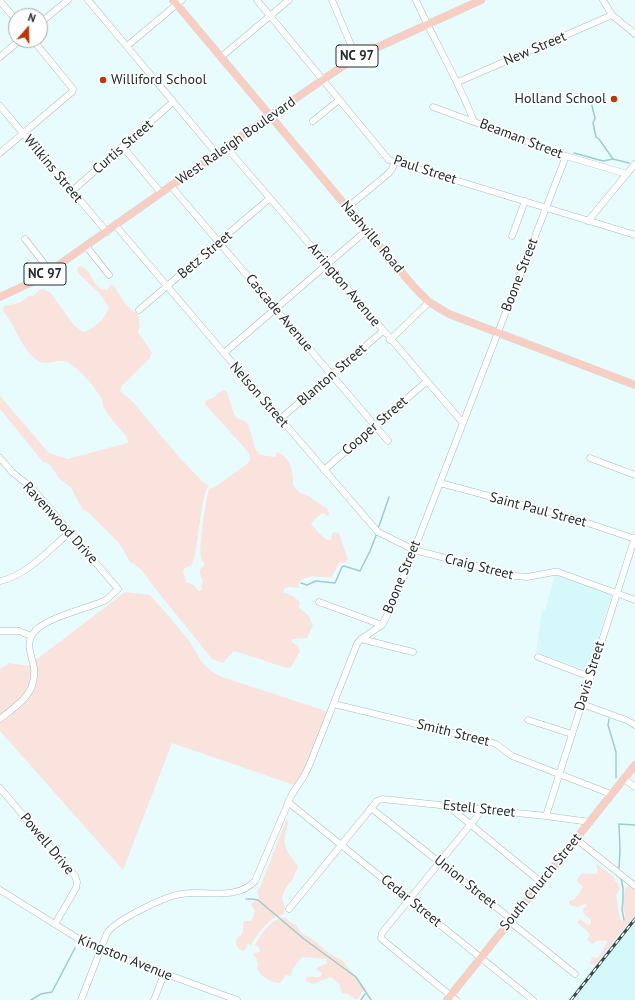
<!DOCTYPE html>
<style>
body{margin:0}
#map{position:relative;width:635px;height:1000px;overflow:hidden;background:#e8fcfe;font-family:"PT Sans",sans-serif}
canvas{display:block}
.north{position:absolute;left:8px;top:8px;width:40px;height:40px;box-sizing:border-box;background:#fff;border:1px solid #a7abab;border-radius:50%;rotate:20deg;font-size:11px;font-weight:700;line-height:16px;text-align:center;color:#232d2d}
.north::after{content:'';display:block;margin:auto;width:14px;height:18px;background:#be3507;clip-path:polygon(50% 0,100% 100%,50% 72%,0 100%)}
</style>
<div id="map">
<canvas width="635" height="1000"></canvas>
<div class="north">N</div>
</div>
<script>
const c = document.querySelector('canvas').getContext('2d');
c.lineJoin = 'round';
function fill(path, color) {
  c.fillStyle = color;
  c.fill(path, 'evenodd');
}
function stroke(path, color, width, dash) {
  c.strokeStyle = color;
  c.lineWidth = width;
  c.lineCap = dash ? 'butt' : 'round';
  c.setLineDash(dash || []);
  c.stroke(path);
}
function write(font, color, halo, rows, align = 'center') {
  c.font = font + ' "PT Sans",sans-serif';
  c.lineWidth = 3.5;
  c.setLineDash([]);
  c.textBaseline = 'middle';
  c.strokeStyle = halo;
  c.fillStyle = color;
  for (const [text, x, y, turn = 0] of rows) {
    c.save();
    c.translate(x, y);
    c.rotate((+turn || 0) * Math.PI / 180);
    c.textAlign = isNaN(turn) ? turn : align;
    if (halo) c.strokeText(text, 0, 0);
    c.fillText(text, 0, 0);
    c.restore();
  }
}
const built = new Path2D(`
 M555,574l57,21 -24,76 -52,-19 6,-41h3z
 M635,916v84h-68z`);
const green = new Path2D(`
 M81,266c12,5 12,24 26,24l4,-5h2c8,10 13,24 25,29l2,12 -2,6 14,21 -3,6 -27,27 -2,5 12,10 47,56 23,24 7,5c-9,8 -10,62 -17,79l-7,3 -2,4 3,10 8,3 4,6 4,-1 -1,-4 2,-5c-3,-5 -4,-8 -2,-13l3,-2 1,-3c-3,-2 -3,-2 -4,-5 -3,-10 5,-58 8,-69l9,-4 30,-22 2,-4 -1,-6 -44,-49v-3l10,-4 2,-3 6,-4 4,2 7,22 3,4 8,3 4,6 4,13 1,7 6,8 15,2 2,-5c13,4 17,21 16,33l7,8c11,2 16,10 27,15l2,5 -1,3 -6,-3 -9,8 -2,4c5,3 6,6 9,9 2,2 6,5 8,6h3l1,-6 2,-2 5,1 9,26 -3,4 -4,-1 -2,2 -8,14c-10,-1 -28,-5 -33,7l2,2 -2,1c-6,0 -12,-4 -15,4l10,4 7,6 -1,6 9,7 5,10 -6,13 -15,1v3l6,4 2,5 -9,16 -4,1 -53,-17 -11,12 -11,-4 -62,-77 -9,-13 -11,-7 -11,-19 -31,-31 -5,-2 -12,-22 -12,-10 -9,-13 -7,-3 -43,-53v-13l49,57 19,6 59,-16 1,-2 -1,-4c-7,-8 -15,-16 -21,-26 -3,-3 -3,-7 -4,-11 -5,-11 -20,-28 -30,-35 -14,-11 -25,6 -39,-8 -13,-12 -18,-32 -30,-46l1,-5c5,-1 13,-2 17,-4 5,-3 6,-7 12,-6l6,-6 4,-1 7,3 24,33 9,7c10,-2 24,-15 26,-25l-10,-14 -21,-20 -1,-3 1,-3z
 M125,592l25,3c13,14 25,29 37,43 14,19 11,27 35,39l107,35 -28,66 -7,7 -122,-42 -49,127 -123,-139v-62l9,-6 19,3z
 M287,818c3,11 -4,15 -2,26 1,9 9,15 13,23l-5,11 -9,13 -2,8 3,9 -2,7c-14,2 -25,18 -32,30l-3,-1 -4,7c-6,-1 -10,-6 -7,-12 2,-3 3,-2 5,-5 2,-4 0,-9 2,-13h7l4,-9 -4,-7 1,-3 7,-3 -2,-8 4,-6z
 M597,864l17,13 1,4 3,3 2,5 -4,6 4,24 2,2h3v-6l-2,-7 2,-19v-2l4,-1 6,5v24l-40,50 -5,-1 2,-7 5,1 2,-2 8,-14 -2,-2 -8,1 -5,3 -5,-5 3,-4c-3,-5 -8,-8 -13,-13l3,-3 8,6 3,-1v-4c-4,-4 -8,-5 -8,-11l4,-3 -1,-2h-2l-6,3 -9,-2v-4l6,-2 8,-12 -7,-7 6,-7 14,1 2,-5 -2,-2z
 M285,917l4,4 7,4 6,9 9,4 18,15 14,8 24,30 -5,1 -4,7h-3l-7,-5 -6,-1 -2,-5v-4l-9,-7 -18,7 -7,-3v-4c6,-2 9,2 15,-1l1,-3 -5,-3v-2l10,-5 -1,-4 -24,-2 -8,10 -4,9 -4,-1 -6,8c-9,0 -19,-7 -23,-14l1,-4 -2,-8 -3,-1 1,-3 6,-1 -1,-5 -4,-2c7,-12 16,-26 30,-28z`);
const stream = new Path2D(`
 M584,100l7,2 4,16 -2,5 3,14 3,2 14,20
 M574,153l29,8 10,-2 16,4
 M378,529l11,-32
 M301,583l6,2 9,-4 19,2 7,-16 2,-1 16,5 10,-20 7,-18
 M609,719l-1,6 8,27v26
 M619,868l1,-17 -1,-27 16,1
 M621,878l2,10v13l-1,8 2,11
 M246,899h6l6,1 46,39 52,38 15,23
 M31,1000l10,-6 11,-2 23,-44
 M361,1000l4,-6`);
const minor = new Path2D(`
 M88,0l129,154
 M257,0l132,160 246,75
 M332,0l24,57
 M416,0c18,41 42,79 58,122l92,34 61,18
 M603,0l9,15 23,19
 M0,1l16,19
 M40,23l28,-23
 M127,46l55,-46
 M0,57l20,-17
 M221,57l68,-57
 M458,82l154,-67
 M0,106l107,126
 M433,107l41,15
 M313,121l26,-21
 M123,147l38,46
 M226,147l237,276
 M0,153l72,-61 1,-3 -40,-49
 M171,186l217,255
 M72,191l101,-89
 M348,207l41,-34 3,-4 3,-7
 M588,221l47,-57
 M116,226l108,127 154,179 36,18 102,26 11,1 27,-5h4l77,28
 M512,236l13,-35
 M25,239l25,32
 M86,246l23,29
 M139,310l131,-112
 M390,340l39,-38
 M224,353l143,-123
 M280,419l103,-88
 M0,458l12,14 20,16 86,101 -12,11 -7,3c-16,6 -54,16 -64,28 -11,12 -3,24 -1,37 1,7 -1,18 -5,24 -6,11 -20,19 -29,27
 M590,458l45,17
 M324,470l102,-88
 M440,483l139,37 56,19
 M0,581c26,-5 50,-32 70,-49
 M319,602l63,23
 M0,631h19l12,5
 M361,639l52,13
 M538,657l52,20
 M334,704l156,38 6,2 16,12 99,38
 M582,704l44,16 9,5
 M528,720l44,14
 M624,779l11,8
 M0,788l75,88 2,6 -1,6 -21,36
 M288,802l245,198
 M448,806l93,76
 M371,808l140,111 3,6 61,49
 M546,816l89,-279
 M576,839l59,47
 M0,890l90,56 147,54
 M289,909l88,-108 5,-2 164,17 44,6
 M81,1000l26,-67c9,-13 58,-37 75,-39 25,-4 54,7 73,-13l36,-85 13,-20 5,-10 48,-122 4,-5 21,-14 12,-23 172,-446
 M154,1000l10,-26
 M456,1000l-72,-59 -3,-3 1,-5 101,-124`);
const major = new Path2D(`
 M173,0l241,287 15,15 20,12 186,71
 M0,297l30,-14 20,-12 220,-155 86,-59 125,-57
 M447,1000l188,-235`);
const rail = new Path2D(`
 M571,1000l64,-81`);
const markers = [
 [103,80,4,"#be3507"],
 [614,99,4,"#be3507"]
];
const shields = [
 [357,56,42],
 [45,274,42]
];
const shieldNames = [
 ["NC 97",357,56],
 ["NC 97",45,274]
];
const streetNames = [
 ["New Street",535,49,-23],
 ["Beaman Street",521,139,21],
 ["West Raleigh Boulevard",236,141,-35],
 ["Curtis Street",123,147,-41],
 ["Wilkins Street",53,169,50],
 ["Paul Street",425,170,18],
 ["Nashville Road",372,237,50],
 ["Betz Street",205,255,-40],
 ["Boone Street",520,275,-69],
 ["Arrington Avenue",344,285,50],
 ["Cascade Avenue",279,313,50],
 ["Blanton Street",332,375,-41],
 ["Nelson Street",259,395,49],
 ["Cooper Street",375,426,-41],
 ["Saint Paul Street",538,510,15],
 ["Ravenwood Drive",60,523,48],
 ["Craig Street",479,567,14],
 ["Boone Street",402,577,-68],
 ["Davis Street",590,676,-73],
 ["Smith Street",453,733,14],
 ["Estell Street",479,809,6],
 ["Powell Drive",47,844,50],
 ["Union Street",465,882,39],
 ["South Church Street",541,882,-51],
 ["Cedar Street",411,901,39],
 ["Kingston Avenue",125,958,22]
];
const poiNames = [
 ["Williford School",111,80],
 ["Holland School",606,99,"right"]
];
fill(built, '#d5f8fa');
fill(green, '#fae3dd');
stroke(stream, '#9dcccf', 1.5);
stroke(minor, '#a3bbbd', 7);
stroke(major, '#d7d9d9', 8);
stroke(minor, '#fff', 6);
stroke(major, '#f8cec2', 7);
stroke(rail, '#3e4949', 3);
stroke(rail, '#fff', 1.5, [4.5]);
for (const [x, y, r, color] of markers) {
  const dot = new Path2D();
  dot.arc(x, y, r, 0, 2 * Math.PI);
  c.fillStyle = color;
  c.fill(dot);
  stroke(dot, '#fff', 1.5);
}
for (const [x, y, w] of shields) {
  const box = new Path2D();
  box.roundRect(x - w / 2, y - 11, w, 22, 3);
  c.fillStyle = '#fff';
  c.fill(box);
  stroke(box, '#232d2d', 1);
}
write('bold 13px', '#232d2d', null, shieldNames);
write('14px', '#232d2d', '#fff', streetNames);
write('14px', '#232d2d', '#fff', poiNames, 'left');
</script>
